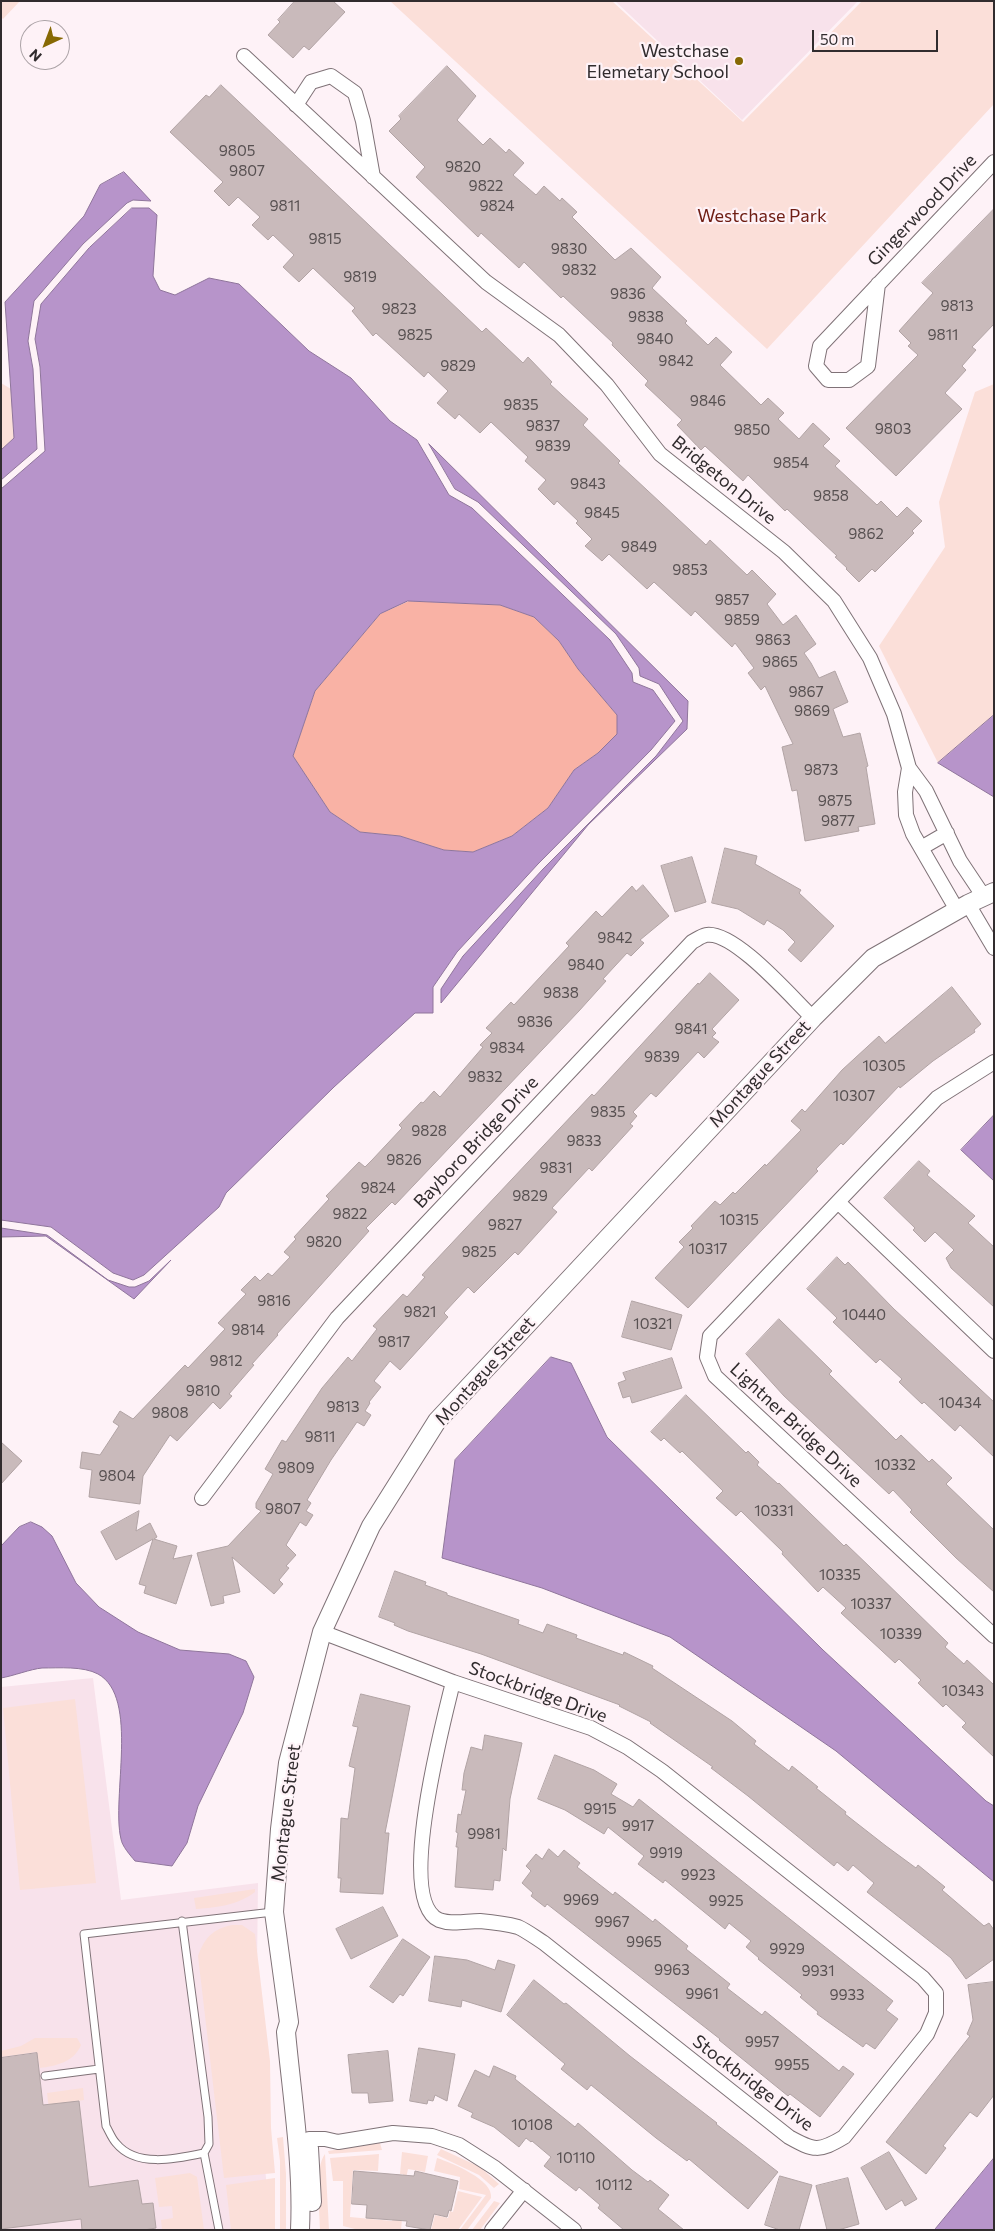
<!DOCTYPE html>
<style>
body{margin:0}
#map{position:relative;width:995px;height:2231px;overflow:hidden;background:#fef2f7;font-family:Commissioner,sans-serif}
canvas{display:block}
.frame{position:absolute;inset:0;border:2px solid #312c2e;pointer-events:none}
.north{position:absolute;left:20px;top:20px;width:50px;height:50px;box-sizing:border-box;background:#fef2f7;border:1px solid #aca3a7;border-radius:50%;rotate:223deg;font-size:14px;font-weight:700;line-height:20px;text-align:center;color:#312c2e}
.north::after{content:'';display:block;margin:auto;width:18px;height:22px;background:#876904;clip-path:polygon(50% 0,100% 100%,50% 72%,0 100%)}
.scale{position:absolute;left:812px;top:30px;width:126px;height:22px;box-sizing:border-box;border:2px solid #312c2e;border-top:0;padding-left:6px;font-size:15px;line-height:18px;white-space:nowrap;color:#312c2e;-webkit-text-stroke:4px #fef2f7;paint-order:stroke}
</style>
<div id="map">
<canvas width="995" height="2231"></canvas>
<div class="frame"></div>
<div class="north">N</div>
<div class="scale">50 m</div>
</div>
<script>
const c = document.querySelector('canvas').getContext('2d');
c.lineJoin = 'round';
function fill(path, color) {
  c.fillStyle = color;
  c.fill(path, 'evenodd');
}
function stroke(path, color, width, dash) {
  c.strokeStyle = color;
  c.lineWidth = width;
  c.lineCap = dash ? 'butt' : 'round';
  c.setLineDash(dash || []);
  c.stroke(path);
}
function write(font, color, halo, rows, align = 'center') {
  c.font = font + ' Commissioner,sans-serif';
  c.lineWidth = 4.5;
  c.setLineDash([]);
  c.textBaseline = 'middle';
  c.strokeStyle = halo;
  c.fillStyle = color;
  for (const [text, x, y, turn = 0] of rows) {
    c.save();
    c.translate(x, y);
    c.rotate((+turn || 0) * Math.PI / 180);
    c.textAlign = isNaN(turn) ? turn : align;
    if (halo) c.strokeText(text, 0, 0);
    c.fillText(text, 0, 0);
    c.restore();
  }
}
const built = new Path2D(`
 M615,1h243l-116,119z
 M93,1678l28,222 137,-17 -2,166 14,181h-269v-543z`);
const green = new Path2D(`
 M1,1h19l-17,18 -2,-2z
 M390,1h222l131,121 119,-121h132v103l-227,245z
 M1,383l10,6 3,49 -13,12z
 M994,384v331l-56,48 -59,-117 66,-99 -6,-45 36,-110z
 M75,1699l21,184 -76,7 -17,-182z
 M255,1889v3c-19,14 -37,15 -59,17l-2,-11z
 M232,1925h10l13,9 15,127 1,67 4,45 -51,5 -26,-222c7,-19 15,-27 34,-31z
 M35,2038h42l4,7c-7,17 -25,21 -41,23l-3,-16 -36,5v-6l20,-5z
 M83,2088l1,12 -17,3 -18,6 -2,-16z
 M283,2137l3,37v56h-6v-69l-3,-23z
 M380,2143l2,7 -53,4 -1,-3z
 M441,2149l39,18 19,17 -5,4 -15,-13 -42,-20z
 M402,2152l26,4 -3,16 -17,-3 -3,14h-3l1,-9h-3z
 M325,2154l4,76h-9c0,-19 -6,-62 5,-76z
 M379,2154l-1,17 -25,-1 -3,47 42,4 2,-28 11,-8 -4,45h-42l-16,-4v-45h-10l-3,-23z
 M437,2158c15,5 57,22 54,40l-24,32h-7l26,-35 -27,-6 1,-12 -26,-6z
 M190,2173l7,4 7,53h-42l-1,-10 12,-2 -1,-12 -13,1 -4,-29z
 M275,2178v52h-44l-5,-45z
 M458,2191l24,6 -24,33h-27l4,-15 13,3 2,-7 3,1z
 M494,2201l6,2 -20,27h-8z`);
const forest = new Path2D(`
 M409,601l91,4 34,12 25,24 19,28 39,46v19l-19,19 -24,17 -26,38 -36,28 -39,16 -29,-2 -44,-14 -40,-4 -30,-20 -37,-56 22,-65 65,-77z`);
const water = new Path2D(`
 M124,172l27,29 -18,-1 -6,3 -44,41 -49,57 -6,40 5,28 4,80 -36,31v-30l13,-12 -9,-136 79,-86 16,-31z
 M132,208h17l8,7 -4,61 7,14 15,5 34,-17 30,6 70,67 42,27 39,43 27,19 32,55 23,13 138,132 22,33 1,9 20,8 22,31 -24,29 -113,114 -81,88 -24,35v26h-18l-81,74 -108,106 -7,14 -75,68 -11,5 -20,-7 -62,-46 -50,-7v-731l44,-38 -5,-84 -5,-28 6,-35 48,-56zM408,601l92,4 34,12 25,24 19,28 39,46v19l-19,19 -24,17 -26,38 -36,28 -39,16 -29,-2 -44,-14 -40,-4 -30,-20 -37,-56 22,-65 65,-77z
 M429,444l259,257 -1,28 -99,96 -147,178v-14l22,-33 80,-87 113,-113 27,-35 -24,-37 -19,-8 -1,-8 -23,-34 -138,-132 -23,-13z
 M994,715v82l-56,-34z
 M994,1115v66l-33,-31z
 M1,1228l46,7 61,45 21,7h6l14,-6 22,-21 -37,39 -88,-63 -45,1z
 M551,1357l20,6 36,74 216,213 163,151 8,5v76l-158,-131 -166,-114 -128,-49 -100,-30 13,-98z
 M31,1522l11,5 10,9 24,47 23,24 39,25 42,18 49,4 17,7 8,16 -11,36 -45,93 -11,37 -15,23 -37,-5c-5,-6 -13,-15 -14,-22 -10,-41 19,-142 -23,-165 -15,-8 -39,-6 -56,-6 -11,1 -29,8 -41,10v-132l18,-19z
 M994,2158v72h-60l1,-1z`);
const building = new Path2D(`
 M295,1h38l12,11 -36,38 -5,-4 -11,12 -25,-23 12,-13 -2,-2z
 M447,66l29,30 -19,24 26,25 7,-7 16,15 3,-4 15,14 -11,12 23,20 8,-9 16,15 2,-3 15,14 -5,5 43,43 16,-12 30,29 -9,11 35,33 -2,2 23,22 8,-8 16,15 -12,13 41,40 7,-7 16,15 -6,6 21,20 14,-16 17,16 -7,7 17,15 -5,5 42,39 4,-4 16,16 10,-10 15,14 -10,10 2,2 -39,39 -3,-3 -13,13 -13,-13 1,-1 -12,-11 2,-1 -50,-47 -2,2 -37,-36 -5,6 -38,-35 -4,4 -24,-25 5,-5 -37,-35 3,-4 -36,-36 1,-2 -50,-47 -2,2 -37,-36 -5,6 -38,-35 -3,4 -62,-60 9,-10 -36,-36 12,-12 -2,-3z
 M221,85l261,247 4,-4 37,35 5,-6 24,25 -2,2 38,35 -5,6 37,36 -2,2 88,82 4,-5 37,35 5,-5 24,24 -9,10 16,21 13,-10 20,29 -12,9 7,10 8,15 16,-7 13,31 -15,7 10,28 17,-4 8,33 -2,1 9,57 -17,3 1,4 -54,10 -8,-51 -5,1 -10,-44 11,-3 -28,-58 -4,4 -13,-17 6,-5 -19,-25 -3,4 -37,-36 -4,5 -37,-34 -7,7 -38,-35 -7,7 -17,-15 7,-7 -16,-16 2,-2 -21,-20 -3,4 -16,-16 8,-9 -21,-19 3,-4 -37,-35 -11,11 -21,-19 -4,5 -18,-16 11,-12 -20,-19 -4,5 -48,-44 -3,3 -21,-25 3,-3 -42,-40 -14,14 -16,-15 11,-12 -21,-20 -5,5 -16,-15 8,-8 -22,-20 -9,9 -15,-15 9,-9 -53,-50 36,-37 3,2z
 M994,209v115l-22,23 4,3 -14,16 4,4 -21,23 17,16 -66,67 -50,-48 72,-73 -10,-9 3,-3 -12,-12 34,-38 -11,-10z
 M725,848l32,8 -2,8 46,26 -2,3 35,33 -33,36 -13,-12 7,-8 -12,-12 -16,-10 -3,5 -26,-16 -26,-6z
 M692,857l14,45 -31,10 -14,-46z
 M643,885l26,31 -29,24 4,3 -13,13 -4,-3 -24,26 3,2 -27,30 -184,194 -3,-3 -26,26 3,3 -92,103 1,1 -26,29 2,1 -25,29 3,2 -12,13 -7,-7 -36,39 -7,-6 -27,41 -3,28 -51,-7 3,-27 -12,-2 2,-16 18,3 19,-29 -6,-4 7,-11 13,8 52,-54 3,3 37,-39 -7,-6 28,-29 -5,-4 14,-14 5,5 8,-8 4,3 18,-19 -6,-5 12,-13 -2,-2 35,-38 -3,-3 33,-34 6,5 7,-7 30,-32 -3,-3 22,-23 2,1 11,-12 6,6 43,-50 -3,-2 12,-12 -6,-5 25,-26 3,3 55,-59 -3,-3 30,-32 6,6 30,-31 4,5z
 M710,973l29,27 -27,29 4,4 -4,4 7,5 -15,16 -6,-6 -42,45 -5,-4 -18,19 4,4 -7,8 3,2 -41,45 -3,-3 -37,40 5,4 -39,43 -3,-3 -41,41 -6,-6 -24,26 4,4 -48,53 -10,-9 -16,20 7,6 -12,15 1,1 -5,8 6,4 -7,11 -7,-4 -26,38 -24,40 4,3 -5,8 7,4 -7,11 -6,-4 -14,23 10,10 -10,11 3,2 -10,12 4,4 -9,10 -42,-37 8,35 -17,4 1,7 -13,3 -14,-53 31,-7 33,-35 -5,-3v-5l17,-29 -8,-5 17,-29 4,2 36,-54 26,-31 4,4 25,-32 -4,-3 13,-14 17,-18 4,3 18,-20 -3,-2 12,-13 158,-168 2,2 104,-113 1,1z
 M952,987l29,37 -7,6 1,2 -42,29 -33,27 -1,-2 -56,59 -2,-2 -25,26 2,2 -130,137 -33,-30 29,-31 -5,-5 14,-14 -2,-2 24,-25 5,4 13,-13 2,2 30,-30 1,2 35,-36 -10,-9 11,-12 3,3 37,-42 37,-34 6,7z
 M919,1161l11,10 -3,4 48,41 -7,7 26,24v60l-43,-39 -5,-10 8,-8 -19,-18 -10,10 -12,-12 2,-2 -31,-30z
 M837,1257l8,8 3,-3 46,47 100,93v55l-34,-32 -5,6 -31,-29 -2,2 -23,-22 3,-3 -22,-20 -4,4 -43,-41 4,-4 -30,-29z
 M632,1301l50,14 -11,35 -49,-13z
 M779,1319l53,52 -3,3 67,66 5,-5 28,27 3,-3 20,19 -6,6 48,46v62l-38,-34 -46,-46 2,-2 -19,-20 -4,4 -105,-98 -38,-42z
 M672,1358l10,30 -50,15 -2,-7 -7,2 -5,-15 8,-3 -3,-7z
 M686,1395l60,58 2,-2 11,11 -2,3 21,19 1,-1 65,63 2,-2 25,24 77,75 -3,4 19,17 3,-4 27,25v72l-32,-30 4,-4 -20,-19 -3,3 -25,-24 3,-3 -22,-21 -4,4 -54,-50 5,-5 -23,-21 -5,5 -36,-38 1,-2 -42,-41 -5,5 -20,-18 7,-7 -41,-40 -2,2 -16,-15 -3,3 -10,-9z
 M1,1442l21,19 -21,23z
 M139,1511l-3,20 14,-8 7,14 -3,2 23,7 -4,13 19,-4 -16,49 -32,-11 2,-7 -7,-2 14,-45 -37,21 -15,-28z
 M395,1571l31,11 -1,3 22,8v2l72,25 -1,4 25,9 4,-9 30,11 -1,3 47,17 1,-3 29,14 -1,2 80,53 24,20 -2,3 35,27 3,-5 26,21 -2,1 30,24 -1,2 41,32 30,22 2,-3 27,22 -3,3 42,36 5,-3 5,7v29l-28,20 -15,-21 -84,-66 7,-9 -21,-18 -5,6 -11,-9 -3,4 -86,-70 -37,-28 2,-1 -63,-44 1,-1 -32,-16 1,-1 -139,-51 -73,-23 -14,-6 1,-2 -16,-6z
 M361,1694l49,12 -25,127h4l-6,61 -43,-2 1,-14h-3l3,-60 7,1 7,-51 -6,-2 9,-39 -5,-1z
 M485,1735l37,8 -12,56 -4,52 -3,-3 -3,33 -6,-1 -1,10 -38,-3 3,-40h-2l2,-14 -2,-1 2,-18 3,1 5,-25h-4l2,-17 7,-26 11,3z
 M555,1755l39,15 23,14 -6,10 22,13 6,-8 254,202 -7,9 12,9 -23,30 -9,-6 -3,4 -46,-33 1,-2 -18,-15 2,-2 -44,-36 1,-1 -13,-11 5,-6 -22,-18 -4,6 -60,-49 -2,3 -25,-19 6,-8 -36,-29 -4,7 -39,-24 -27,-11z
 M549,1849l9,8 6,-7 16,13 -3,4 36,28 2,-3 38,30 2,-3 33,27 -2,3 44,35 -3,4 35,27 3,-4 74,60 4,-5 11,8 -34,43 -30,-23 -2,2 -69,-56 1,-1 -173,-135 -2,3 -14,-11 2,-3 -11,-10 9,-12 -5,-5 10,-12 6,5z
 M383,1907l15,29 -47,23 -15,-30z
 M403,1939l27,18 -27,39 -3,-2 -7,9 -23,-16z
 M435,1956l32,4 28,10 3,-10 17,5 -14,47 -39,-12 -1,7 -32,-6z
 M534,1980l30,24 2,-1 64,53 87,67 -1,1 62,48 -30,37 -59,-50 -2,2 -31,-23 -65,-53 -4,5 -26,-21 4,-5 -58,-49z
 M994,1982v113l-17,22 -7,-5 -27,34 3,2 -20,26 -40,-32 84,-106 -3,-2 6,-14 -5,-35z
 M419,2048l36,6 -8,47 -12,-6 -2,6 -5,-1 -1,4 -17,-3z
 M388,2051l5,50 -24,2 -1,-10h-16l-4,-38z
 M37,2053l6,52 36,-4 10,86 49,-7 4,24 11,-1 3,25 -12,2h-62l-1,-11 -80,10v-171z
 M494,2066l22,10 -1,3 60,48 3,-4 54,47 16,12 2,-2 19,15 -11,14 26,21h-60l-26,-22 2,-3 -21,-18 -3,4 -32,-25 7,-9 -19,-16 -1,1 -5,-4 -7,9 -25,-20 -23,-10 2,-4 -15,-7 17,-36 14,7z
 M889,2152l28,47 -12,7 -3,-6 -16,10 -25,-42z
 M354,2171l60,5 1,-5 43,10 -7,30 -2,-1 -2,7 -13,-3 -4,16 -24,-4 1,-5 -41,-3 1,-13 -15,-1z
 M780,2176l32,9 -13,45h-19l-15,-5z
 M848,2178l11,46 -21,6h-11l-11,-44z`);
const service = new Path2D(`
 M182,1921l26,196 1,27 -5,9c-28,6 -68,15 -88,-10 -4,-4 -7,-12 -10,-17l-22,-192 189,-22
 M45,2076l54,-7
 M204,2153l15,77`);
const minor = new Path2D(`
 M244,56l242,226 73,53 48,50 53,69 124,98 50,49 36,57 24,56 15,54 17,23 34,70 24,36
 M296,105l15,-23 20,-6 24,17 8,28 10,56
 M878,284l-10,82 -19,14h-21l-12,-14 4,-20 174,-184
 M909,768l-4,24 1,23 7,19 44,76
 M921,848l26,-15
 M968,904l26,44
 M994,1062l-57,36 -227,238 -3,21 8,19 279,260
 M839,1203l155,148
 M202,1498l135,-180 355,-376c4,-2 9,-6 14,-7 28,-5 86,63 107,83
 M322,1632l131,50
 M453,1682l138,46 36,19 35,24 261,207 13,15v20l-9,21 -83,103c-25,15 -30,14 -55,0l-245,-194c-8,-5 -17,-12 -26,-16 -11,-3 -27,-5 -38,-6 -14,0 -28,4 -41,-1 -44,-20 5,-200 14,-238z
 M309,2139h16l13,3 55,-9 39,3 27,9 36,23 79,62
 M492,2230l32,-40`);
const tertiary = new Path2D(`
 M309,2148l3,54
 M300,2230c3,-66 -8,-133 -14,-198l3,-10 -15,-110 6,-83 8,-66 34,-131 49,-106 66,-105 376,-403 60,-60 95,-54 26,-12`);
const markers = [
 [739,61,5,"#876904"]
];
const numberNames = [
 ["9805",237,151],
 ["9820",463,167],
 ["9807",247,171],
 ["9822",486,186],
 ["9811",285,206],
 ["9824",497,206],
 ["9815",325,239],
 ["9830",569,249],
 ["9832",579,270],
 ["9819",360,277],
 ["9836",628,294],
 ["9813",957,306],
 ["9823",399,309],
 ["9838",646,317],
 ["9825",415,335],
 ["9811",943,335],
 ["9840",655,339],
 ["9842",676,361],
 ["9829",458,366],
 ["9846",708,401],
 ["9835",521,405],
 ["9837",543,426],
 ["9803",893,429],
 ["9850",752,430],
 ["9839",553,446],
 ["9854",791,463],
 ["9843",588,484],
 ["9858",831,496],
 ["9845",602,513],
 ["9862",866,534],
 ["9849",639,547],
 ["9853",690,570],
 ["9857",732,600],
 ["9859",742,620],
 ["9863",773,640],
 ["9865",780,662],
 ["9867",806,692],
 ["9869",812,711],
 ["9873",821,770],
 ["9875",835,801],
 ["9877",838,821],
 ["9842",615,938],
 ["9840",586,965],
 ["9838",561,993],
 ["9836",535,1022],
 ["9841",691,1029],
 ["9834",507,1048],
 ["9839",662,1057],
 ["10305",884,1066],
 ["9832",485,1077],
 ["10307",854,1096],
 ["9835",608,1112],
 ["9828",429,1131],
 ["9833",584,1141],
 ["9826",404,1160],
 ["9831",556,1168],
 ["9824",378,1188],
 ["9829",530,1196],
 ["9822",350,1214],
 ["10315",739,1220],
 ["9827",505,1225],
 ["9820",324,1242],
 ["10317",708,1249],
 ["9825",479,1252],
 ["9816",274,1301],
 ["9821",420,1312],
 ["10440",864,1315],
 ["10321",653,1324],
 ["9814",248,1330],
 ["9817",394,1342],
 ["9812",226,1361],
 ["9810",203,1391],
 ["10434",960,1403],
 ["9813",343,1407],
 ["9808",170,1413],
 ["9811",320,1437],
 ["10332",895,1465],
 ["9809",296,1468],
 ["9804",117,1476],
 ["9807",283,1509],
 ["10331",774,1511],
 ["10335",840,1575],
 ["10337",871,1604],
 ["10339",901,1634],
 ["10343",963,1691],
 ["9915",600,1809],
 ["9917",638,1826],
 ["9981",484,1834],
 ["9919",666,1853],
 ["9923",698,1875],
 ["9969",581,1900],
 ["9925",726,1901],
 ["9967",612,1922],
 ["9965",644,1942],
 ["9929",787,1949],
 ["9963",672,1970],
 ["9931",818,1971],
 ["9961",702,1994],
 ["9933",847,1995],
 ["9957",762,2042],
 ["9955",792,2065],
 ["10108",532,2125],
 ["10110",576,2158],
 ["10112",614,2185]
];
const poiNames = [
 ["Westchase",729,51],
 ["Elemetary School",729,72]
];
const streetNames = [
 ["Gingerwood Drive",922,210,-46],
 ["Bridgeton Drive",724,480,39],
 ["Montague Street",760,1074,-47],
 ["Bayboro Bridge Drive",476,1142,-47],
 ["Montague Street",485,1371,-48],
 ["Lightner Bridge Drive",796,1425,43],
 ["Stockbridge Drive",538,1692,20],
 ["Montague Street",286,1813,-83],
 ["Stockbridge Drive",753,2083,37]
];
const parkNames = [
 ["Westchase Park",762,216]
];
fill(built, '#f8e2eb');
fill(green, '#fbdfd9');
fill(forest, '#f9b2a5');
fill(water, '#b794ca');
stroke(water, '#8f759b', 1);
fill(building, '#c9babb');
stroke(building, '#b1a3a4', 1);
stroke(service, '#7f7277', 9);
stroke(minor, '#7f7277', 16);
stroke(tertiary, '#7f7277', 20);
stroke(service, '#fff', 7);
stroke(minor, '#fff', 14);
stroke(tertiary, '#fff', 18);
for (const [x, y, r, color] of markers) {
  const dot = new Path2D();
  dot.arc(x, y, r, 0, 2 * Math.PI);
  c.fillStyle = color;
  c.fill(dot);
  stroke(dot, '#fef2f7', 2);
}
write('15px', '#575051', null, numberNames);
write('18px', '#312c2e', '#fef2f7', poiNames, 'right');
write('18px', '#312c2e', '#fef2f7', streetNames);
write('18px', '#6e1d13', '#fef2f7', parkNames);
</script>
